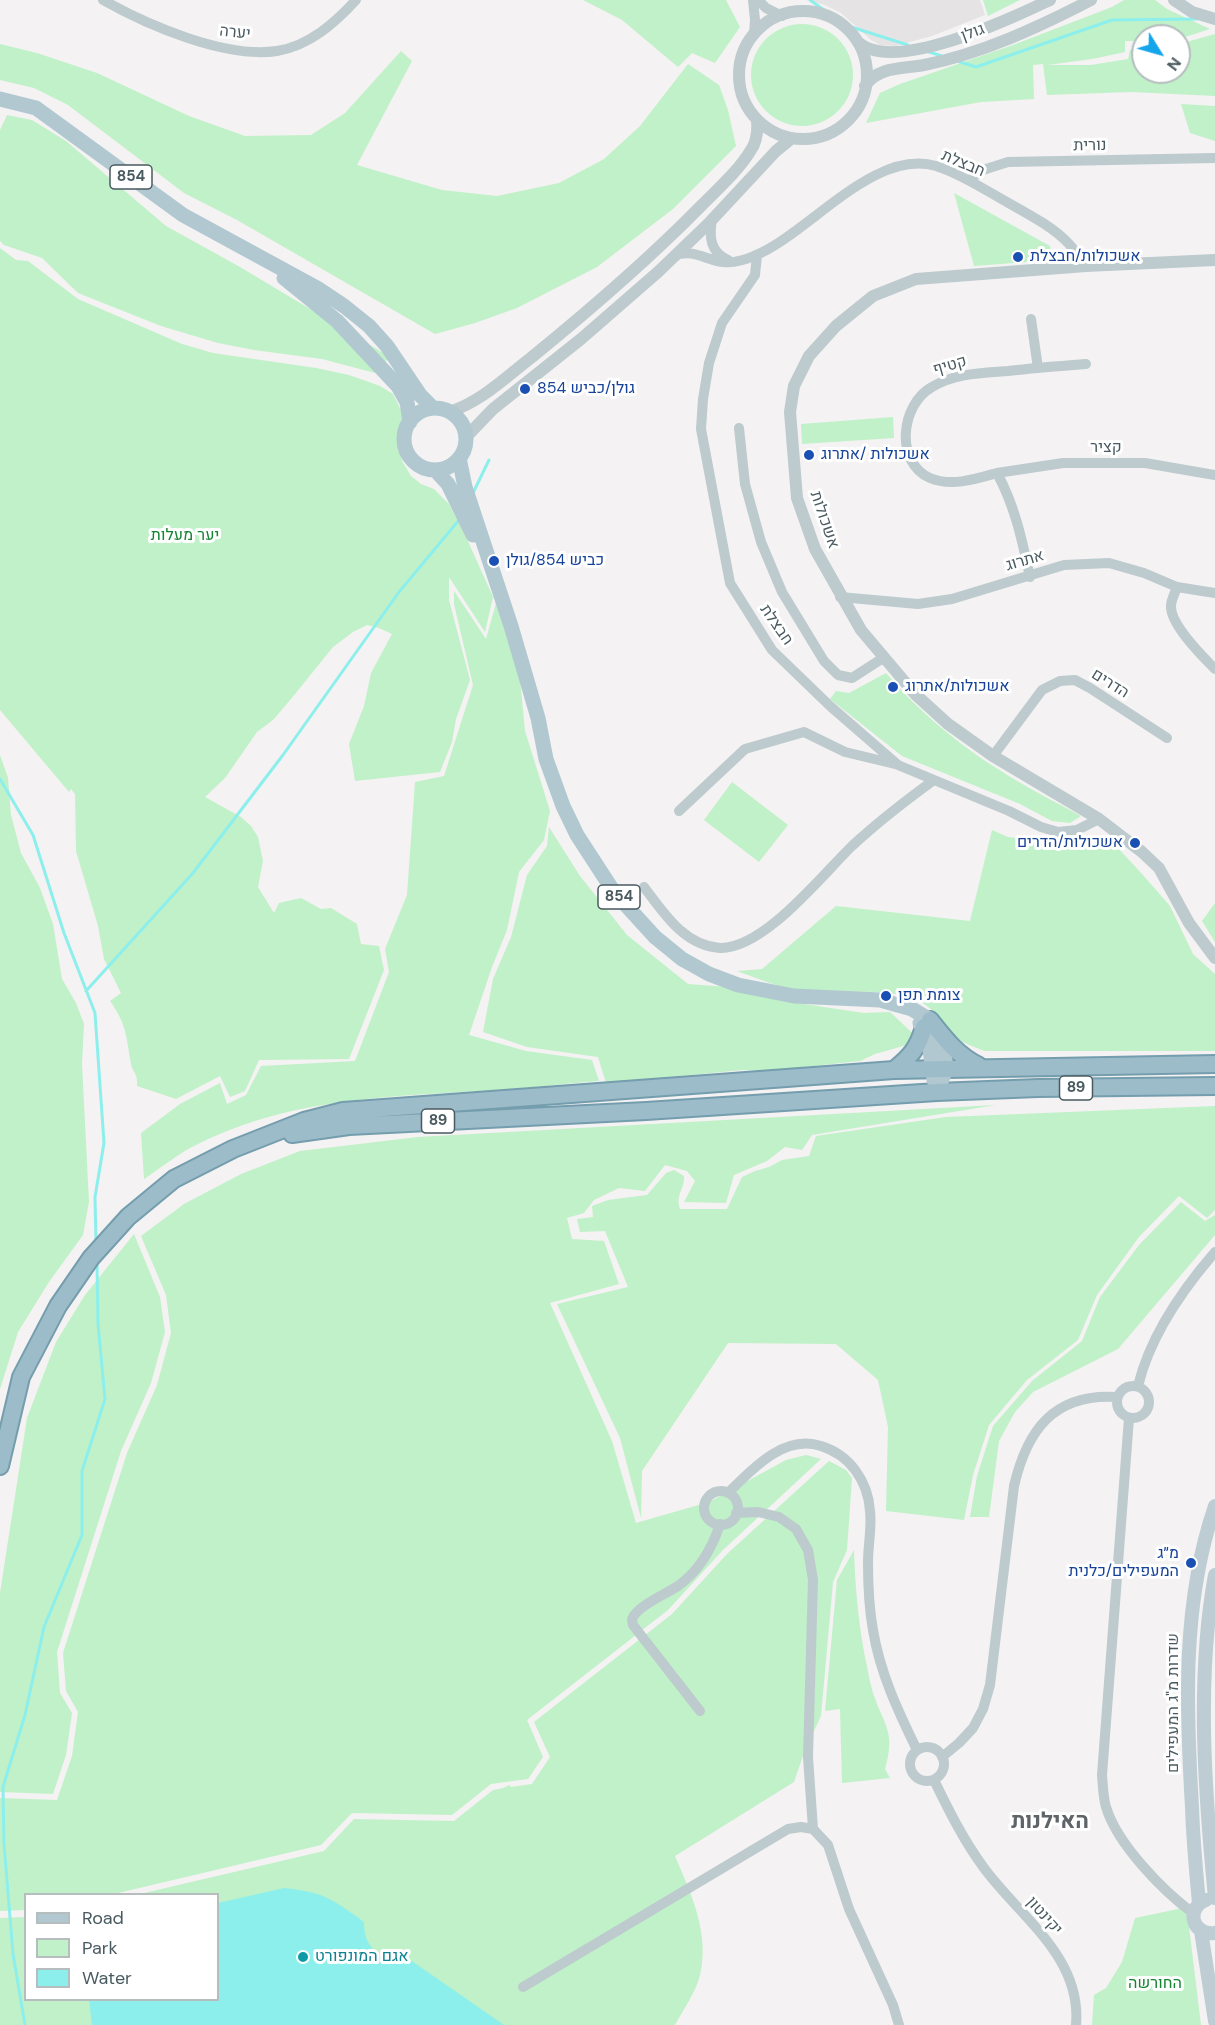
<!DOCTYPE html>
<meta charset="utf-8">
<style>
body{margin:0}
#map{position:relative;width:1215px;height:2025px;overflow:hidden;background:#f4f2f2;font-family:"DM Sans",sans-serif}
canvas{display:block}
.legend{position:absolute;left:24px;top:1893px;width:195px;height:108px;box-sizing:border-box;background:#fff;border:2px solid #b6bdbf;margin:0;padding:8px 10px;list-style:none;font-size:18px;color:#495a60}
.legend li{display:flex;align-items:center;gap:12px;height:30px}
.legend b{width:30px;border:2px solid #b6bdbf}
.north{position:absolute;left:1131px;top:24px;width:60px;height:60px;box-sizing:border-box;background:#fff;border:2px solid #b6bdbf;border-radius:50%;rotate:127deg;font-size:16px;font-weight:700;line-height:24px;text-align:center;color:#495a60}
.north::after{content:'';display:block;margin:auto;width:21px;height:27px;background:#15a5eb;clip-path:polygon(50% 0,100% 100%,50% 72%,0 100%)}
</style>
<div id="map">
<canvas width="1215" height="2025"></canvas>
<ul class="legend">
<li><b style="height:8px;background:#b1c8d1"></b>Road</li>
<li><b style="height:16px;background:#c0f1c8"></b>Park</li>
<li><b style="height:16px;background:#8defec"></b>Water</li>
</ul>
<div class="north">N</div>
</div>
<script>
const c = document.querySelector('canvas').getContext('2d');
c.lineJoin = 'round';
function fill(path, color) {
  c.fillStyle = color;
  c.fill(path, 'evenodd');
}
function stroke(path, color, width, dash) {
  c.strokeStyle = color;
  c.lineWidth = width;
  c.lineCap = dash ? 'butt' : 'round';
  c.setLineDash(dash || []);
  c.stroke(path);
}
function write(font, color, halo, rows, align = 'center') {
  c.font = font + ' "DM Sans",Heebo,sans-serif';
  c.lineWidth = 6;
  c.setLineDash([]);
  c.textBaseline = 'middle';
  c.strokeStyle = halo;
  c.fillStyle = color;
  for (const [text, x, y, turn = 0] of rows) {
    c.save();
    c.translate(x, y);
    c.rotate((+turn || 0) * Math.PI / 180);
    c.textAlign = isNaN(turn) ? turn : align;
    if (halo) c.strokeText(text, 0, 0);
    c.fillText(text, 0, 0);
    c.restore();
  }
}
const education = new Path2D(`
 M806,0h174l5,15 -53,21 -37,10 -15,-1 -9,-5 -30,-27 -16,-8z`);
const green = new Path2D(`
 M583,0h143l14,27 -25,36 -23,-10 -14,14 -56,-47z
 M983,0h37l-32,16z
 M1124,0h31l12,9 43,20 -31,10v-3h-36v5h-18v11l-33,7 -45,6h44l37,-6 2,-9 13,-2v24h36v-28l36,-10v62l-84,-4 -84,3 -4,-31 -10,1 1,34 -53,3 -115,21 14,-30 20,-9 113,-39 99,-38z
 M751 75a51 51 0 1 1 102 0a51 51 0 1 1-102 0Z
 M0,44l37,9 60,20 92,43 56,20 66,-1 34,-22 56,-62 11,10 -55,104 85,25 55,6 62,-13 45,-24 36,-33 48,-62 31,21 9,25 8,36 -63,63 -76,58 -80,41 -42,15 -40,11 -198,-114 -53,-27 -116,-88 -34,-17 -34,-8z
 M1181,104l34,2v35l-25,-8z
 M7,115l25,5 34,21 100,85 74,41 150,90 -15,16 -53,-14 -68,-9 -36,-7 -57,-17 -83,-33 -36,-35 -38,-13 -4,-4v-111z
 M954,193l96,53 3,14 -79,6z
 M0,248l16,12 12,1 50,38 104,45 31,9 103,15 33,7 31,11 13,8 14,28 -7,22 2,17 9,15 10,8 13,5 15,15 13,24 31,69 -8,35 -36,-55v23l21,80 -14,39 -4,23 -12,30 -85,9 -6,-37 15,-38 7,-33 21,-39 -13,-6 -12,-3 -14,7 -20,15 -42,52 -18,21 -16,12 -32,46 -20,19 36,20 10,9 7,11 5,24 -5,26 16,26 5,-10 22,-5 20,11 10,-1 26,16 4,20 18,2 5,24 -35,89 -90,1 -14,31 -15,6 -10,-21 -44,23 -39,-13c1,-14 -4,-12 -6,-22 -5,-28 -4,-39 -21,-63l11,-8 -17,-34 -6,-33 -22,-75 -1,-57 -4,-5 -2,3 -69,-82z
 M893,417l1,21 -92,6 -1,-20z
 M454,591l32,48 10,-36 23,66 6,62 25,80 -6,29 -25,32 -12,58 -15,37 -23,68 57,16 66,9 7,21c-39,3 -78,8 -118,10 -103,6 -197,8 -291,57 -16,9 -31,21 -46,31l-3,-46 39,-29 40,-21 7,21 19,-9 15,-29 94,-5 34,-89 -4,-23 22,-54 8,-113 29,-6 29,-91 -19,-81z
 M886,673c32,38 73,72 115,98 26,17 53,30 80,45l-11,7 -18,-2 -32,-17 -118,-48 -72,-57 6,-8 13,2z
 M0,755l8,23 3,37 10,38 19,35 13,36 9,55 14,24 8,21 -2,40 7,138 -6,33 -34,47 -31,50 -18,57z
 M732,782l56,43 -29,37 -55,-42z
 M549,827l31,49 47,59 61,49 54,4 42,13 80,12 26,-1 31,29 -46,13 -15,7 -93,10 -24,-1 -137,13 -8,-26 -71,-10 -44,-15 10,-53 18,-42 16,-62 20,-29z
 M992,830l16,7 51,6 37,-8 21,12 26,28 27,31 23,48 22,20v77h-230c-13,-5 -27,-9 -36,-20 -10,-11 -17,-25 -32,-31 -35,-14 -77,-5 -114,-9 -23,-3 -44,-12 -66,-20l25,-2 74,-63 134,15z
 M1215,903v39l-13,-21z
 M996,1105l-184,30 -10,15 -17,-3 -18,14 -33,14 -8,28 -42,-1 11,-21 -8,-10 -22,-6 -20,26 -26,-3 -25,12 -10,13 -17,5 5,21 32,2 15,43 -69,19 62,138 24,82 73,-21 77,-42 20,-5 15,4 -98,91 -55,60 -141,110 16,37 -15,22 -37,5 -39,31 -100,-2 -31,32 -207,49h-88l-1,16 -25,1v-113l57,2 15,-44 6,-44 -12,-21 -3,-38 64,-200 30,-68 14,-52 -5,-38 -25,-59 43,-32 57,-30 59,-23 118,-14z
 M1215,1106v104l-8,8 -28,-22 -40,41 -42,58 -19,45 -51,40 -38,45 -16,50 -9,45 -78,-9 2,-84 -10,-47 -42,-36 -108,-1 -86,128 -1,47 -21,-80 -63,-134 71,-17 -23,-56 -25,1 -3,-13 16,-2 -1,-11 16,-6 39,-5 19,-22 8,-3 10,6c1,13 -9,18 -4,33h47l15,-32 13,-6 14,-4 13,-7 27,-4 7,-20 130,-19z
 M1181,1202l24,19 10,-6v20l-97,114 -85,43 -18,20 -16,29 -10,76h-19l7,-41 16,-50 39,-45 50,-40 18,-44 39,-52z
 M134,1234l26,63 5,35 -14,51 -30,68 -64,201 3,41 12,20 -6,42 -13,39 -53,-2v-199l27,-175 29,-76 29,-47z
 M829,1461l17,9 6,8 -5,72 -14,32 -12,134 -16,34 -11,32 -119,74c16,38 35,77 25,119 -4,17 -17,35 -25,50h-675v-107l25,-1 1,83h192v-106h-78l184,-43 30,-32 100,2 39,-31 10,-2 6,-3 2,2 21,-3 18,-27 -16,-35 138,-108 55,-60z
 M854,1550c1,34 4,68 10,102 3,13 5,28 9,41 11,33 23,38 12,76l5,9 -48,5 -2,-74 -15,2 12,-131z
 M1186,1902l15,123h-109l2,-30 12,-7 16,-26 13,-44 43,-9z`);
const water = new Path2D(`
 M284,1888c40,4 48,11 80,34 0,17 5,24 17,35h25l98,68h-412l-3,-25h129v-97z`);
const stream = new Path2D(`
 M810,0l35,25 63,20
 M929,52l13,4
 M957,61l19,6 136,-47 85,-1
 M473,493l16,-33
 M0,779l33,56 31,98 31,80 9,130 -9,54 1,46
 M86,991l107,-118 90,-118 116,-163 60,-72
 M25,2025l-12,-71 -9,-110 -1,-57 22,-72 19,-88 38,-92v-64l23,-72 -7,-75 -1,-63`);
const minor = new Path2D(`
 M103,0c44,25 123,59 174,51 32,-5 58,-28 79,-51
 M753,0l2,20 -1,15
 M758,0l8,8 16,8
 M969,180l14,-10 25,-8 207,-4
 M712,219c-3,18 -2,33 16,41
 M675,255c20,-6 30,5 48,7 10,1 22,-2 31,-6 55,-22 119,-108 182,-90 20,6 39,18 57,28 23,14 58,30 76,50 6,6 11,14 17,22
 M757,255l-2,20 -33,48 -13,40 -6,36 -2,30 29,154 42,67 58,56 68,59 111,46 32,16 17,5 19,-2 22,-11
 M1031,319l7,49
 M739,428l6,56 16,58 21,50 42,69 14,14 14,3 31,-20
 M997,473l66,-10h82l70,12
 M1030,577c-8,-37 -15,-71 -33,-104 -21,6 -46,14 -67,5 -36,-16 -29,-74 2,-91 23,-14 50,-14 76,-16 26,-3 52,-5 78,-7
 M1177,587c-2,6 -6,13 -6,19 -1,18 31,50 44,63
 M840,597l78,7 34,-5 112,-34 45,-2 35,10 33,14 38,6
 M993,756l49,-66 18,-9 15,-1 15,8 77,50
 M679,811l66,-62 59,-17 41,20 50,12
 M644,887c19,25 40,59 76,61 44,1 102,-73 132,-102 26,-24 53,-45 82,-66
 M1117 1402a16 16 0 1 1 32 0a16 16 0 1 1-32 0Z
 M1138,1386c12,-50 44,-96 77,-134
 M1129,1418l-27,357c1,11 1,22 4,32 11,37 57,84 87,106
 M704 1508a17 17 0 1 1 34 0a17 17 0 1 1-34 0Z
 M728,1493c24,-24 56,-59 93,-47 29,9 47,35 49,65 2,17 -2,34 -2,51 0,22 1,46 5,68 7,43 25,81 44,120
 M736,1513l22,-1 21,5 17,12 12,21 5,30 -5,177 5,72 15,16 21,64 44,96 6,20
 M700,1711l-67,-86 -1,-6c5,-13 34,-25 46,-33 22,-16 34,-37 42,-62
 M910 1764a17 17 0 1 1 34 0a17 17 0 1 1-34 0Z
 M942,1757l17,-14 14,-15 10,-19 7,-24 24,-199c13,-56 40,-93 103,-89
 M934,1780c15,31 30,61 50,88 36,49 98,89 92,157
 M523,1987l265,-158 13,-2 12,2`);
const tertiary = new Path2D(`
 M1174,0l18,12 23,7
 M739 75a64 64 0 1 1 128 0a64 64 0 1 1-128 0Z
 M857,41c35,35 155,-23 193,-41
 M865,86c13,-20 39,-17 59,-21 57,-11 115,-38 167,-65
 M1215,260l-129,6 -170,13 -43,17 -37,30 -27,30 -15,30 -4,26 7,86 18,51 46,81 54,64 33,30 45,32 106,63 43,33 17,16 30,55 26,35
 M449,412c32,-10 57,-35 83,-55 59,-48 117,-98 170,-152 17,-17 37,-35 49,-55 6,-9 7,-19 6,-30
 M466,437l27,-28 88,-70 77,-67 50,-48 68,-73 16,-13`);
const secondary = new Path2D(`
 M1215,1575c-19,103 -10,219 0,323
 M1206,1900c-21,8 -14,36 9,33
 M1199,1903c-3,-32 -6,-64 -7,-96 -6,-101 -10,-205 23,-301
 M1201,1931l14,90`);
const primary = new Path2D(`
 M0,99l36,9 147,107 134,73 27,18 25,20 18,20 33,49 13,13
 M284,278l53,43 61,65 9,16 3,20
 M404 439a31 31 0 1 1 62 0a31 31 0 1 1-62 0Z
 M459,458l6,29 46,139 27,92 8,41 17,47 14,29 37,57 41,45 27,22 27,15 29,11 56,11 86,4 32,9 18,11 9,13 4,11 3,25 -9,23
 M435,470l13,14 25,51
 M920,1023l9,19 5,38`);
const trunk = new Path2D(`
 M930,1020c15,19 27,35 49,46
 M894,1070c17,-14 24,-22 30,-43
 M292,1134l57,-8 297,-15 291,-19 101,-4 177,-2
 M0,1466l21,-89 37,-71 33,-48 37,-41 46,-38 59,-30 71,-28 39,-10 551,-41 321,-6`);
const markers = [
 [1018,257,6,"#1a4fb4"],
 [525,389,6,"#1a4fb4"],
 [809,455,6,"#1a4fb4"],
 [494,561,6,"#1a4fb4"],
 [893,687,6,"#1a4fb4"],
 [1135,843,6,"#1a4fb4"],
 [886,996,6,"#1a4fb4"],
 [1191,1563,6,"#1a4fb4"],
 [303,1957,6,"#0f9aa8"]
];
const shields = [
 [131,177,42],
 [619,897,42],
 [1076,1088,33],
 [438,1121,33]
];
const shieldNames = [
 ["854",131,177],
 ["854",619,897],
 ["89",1076,1088],
 ["89",438,1121]
];
const streetNames = [
 ["יערה",235,33,6],
 ["גולן",973,33,-20],
 ["נורית",1090,146,-1],
 ["חבצלת",963,164,23],
 ["קטיף",950,366,-16],
 ["קציר",1106,448],
 ["אשכולות",824,520,71],
 ["אתרוג",1025,561,-16],
 ["חבצלת",776,625,55],
 ["הדרים",1110,684,32],
 ["שדרות מ\"ג המעפילים",1174,1703,-90],
 ["יקינטון",1044,1916,48]
];
const transitNames = [
 ["אשכולות/חבצלת",1030,257],
 ["גולן/כביש 854",537,389],
 ["אשכולות /אתרוג",821,455],
 ["כביש 854/גולן",506,561],
 ["אשכולות/אתרוג",905,687],
 ["אשכולות/הדרים",1123,843,"right"],
 ["צומת תפן",898,996],
 ["מ״ג",1179,1554,"right"],
 ["המעפילים/כלנית",1179,1572,"right"]
];
const parkNames = [
 ["יער מעלות",185,536],
 ["החורשה",1155,1984]
];
const cultureNames = [
 ["אגם המונפורט",315,1957]
];
const districtNames = [
 ["האילנות",1050,1822]
];
fill(education, '#e5e3e4');
fill(green, '#c0f1c8');
fill(water, '#8defec');
stroke(stream, '#8defec', 3);
stroke(trunk, '#749dad', 20);
stroke(minor, '#bdcace', 10);
stroke(tertiary, '#bdcace', 12);
stroke(secondary, '#bdcdd3', 14);
stroke(primary, '#b1c8d1', 15);
stroke(trunk, '#9dbcc9', 16);
for (const [x, y, r, color] of markers) {
  const dot = new Path2D();
  dot.arc(x, y, r, 0, 2 * Math.PI);
  c.fillStyle = color;
  c.fill(dot);
  stroke(dot, '#fff', 2);
}
for (const [x, y, w] of shields) {
  const box = new Path2D();
  box.roundRect(x - w / 2, y - 12, w, 24, 4.5);
  c.fillStyle = '#fff';
  c.fill(box);
  stroke(box, '#495a60', 1.5);
}
write('bold 15px', '#495a60', null, shieldNames);
write('16px', '#495a60', '#fff', streetNames);
write('16px', '#164399', '#fff', transitNames, 'left');
write('16px', '#158532', '#fff', parkNames);
write('16px', '#0d838f', '#fff', cultureNames, 'left');
write('bold 22px', '#5e6467', '#fff', districtNames);
</script>
